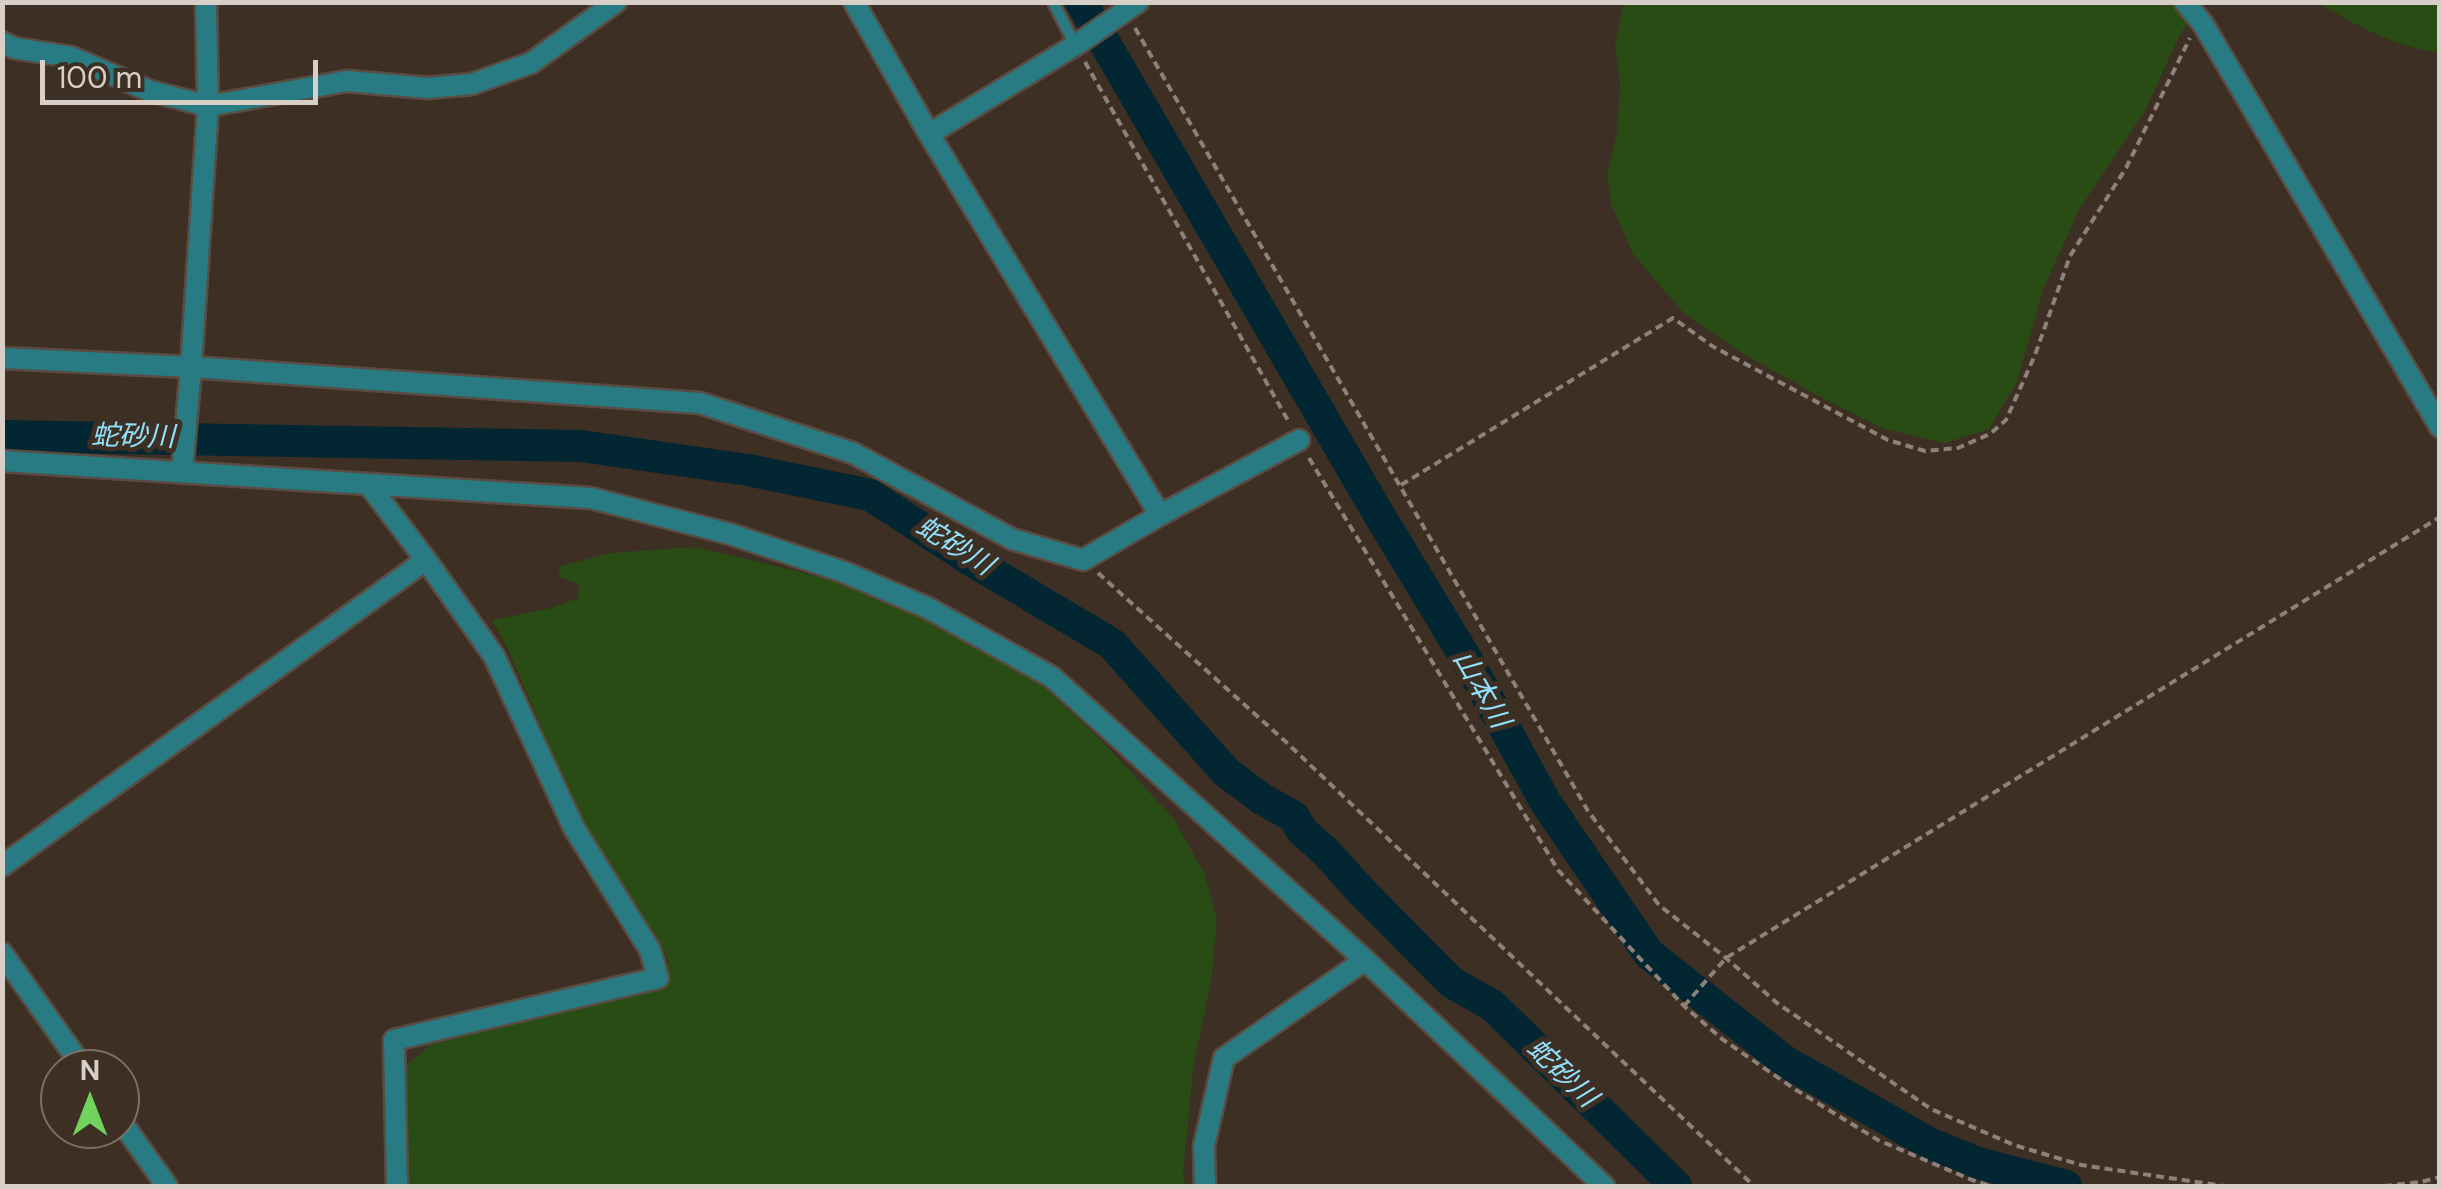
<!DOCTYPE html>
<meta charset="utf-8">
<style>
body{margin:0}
#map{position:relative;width:2442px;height:1189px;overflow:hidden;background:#3d2f24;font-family:"DM Sans",sans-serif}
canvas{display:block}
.frame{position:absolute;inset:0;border:5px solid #d8cfc9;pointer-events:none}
.north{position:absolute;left:40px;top:1049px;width:100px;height:100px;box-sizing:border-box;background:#3d2f24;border:2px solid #7b6f66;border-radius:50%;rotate:0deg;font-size:28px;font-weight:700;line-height:40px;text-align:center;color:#d8cfc9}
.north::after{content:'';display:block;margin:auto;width:35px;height:45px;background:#71d35e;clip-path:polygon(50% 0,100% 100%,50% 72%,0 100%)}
.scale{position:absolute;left:40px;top:60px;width:278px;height:45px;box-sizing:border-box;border:5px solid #d8cfc9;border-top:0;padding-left:12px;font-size:30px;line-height:35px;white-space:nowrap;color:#d8cfc9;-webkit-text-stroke:8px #3d2f24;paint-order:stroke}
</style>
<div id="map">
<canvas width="2442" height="1189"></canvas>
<div class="frame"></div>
<div class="north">N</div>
<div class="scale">100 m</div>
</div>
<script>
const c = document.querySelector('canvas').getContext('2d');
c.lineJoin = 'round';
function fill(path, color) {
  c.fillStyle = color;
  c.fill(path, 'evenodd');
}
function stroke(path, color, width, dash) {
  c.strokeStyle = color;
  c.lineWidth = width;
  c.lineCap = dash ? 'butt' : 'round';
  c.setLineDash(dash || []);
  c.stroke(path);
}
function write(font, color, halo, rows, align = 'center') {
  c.font = font + ' "DM Sans","Noto Sans JP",sans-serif';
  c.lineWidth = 10;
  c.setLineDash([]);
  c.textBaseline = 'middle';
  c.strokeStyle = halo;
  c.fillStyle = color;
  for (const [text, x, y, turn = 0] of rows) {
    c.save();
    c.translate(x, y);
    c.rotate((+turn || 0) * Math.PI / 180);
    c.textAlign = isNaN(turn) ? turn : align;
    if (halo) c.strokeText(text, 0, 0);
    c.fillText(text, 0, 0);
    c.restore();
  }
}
const green = new Path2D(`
 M1624,3h580l-24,31 -35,77 -65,97 -36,79 -27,95 -28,47 -44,14 -61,-14 -54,-27 -90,-50 -58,-41 -49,-57 -22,-50 -4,-29 10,-42 3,-50 -5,-38z
 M2318,3h121v50c-47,-7 -80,-27 -121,-50z
 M695,547l102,24 134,37 102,68 75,71 66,72 30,54 13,45 -5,58 -19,93 -10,106 3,11h-780l-8,-113 32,-28 215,-56 24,-26 -10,-23 -76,-115 -76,-178 -15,-27 60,-12 26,-10 1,-14 -21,-8 3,-10 49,-13z`);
const river = new Path2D(`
 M1081,2l297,511 89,147 79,143 103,151 137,108 143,81 49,20 88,23
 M2,436l579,10 167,24 122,25 104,67 138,82 114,128 36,27 32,18 8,14 23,20 37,41 89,90 42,24 183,180`);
const path = new Path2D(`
 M1135,28l453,783 71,94 67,53 51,45 154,106 83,36 67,20 143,21
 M1085,62l205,362
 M1309,458l249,412 126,136 38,33 74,51 82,50 94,40 19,6
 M1401,485l272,-167 39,28 176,94 37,11 33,-3 32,-14 16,-14 29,-65 35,-99 56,-88 64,-130
 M1098,573l188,169 468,444
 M1684,1006l42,-48 714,-441
 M2384,1186l37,-4 19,-5`);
const lane = new Path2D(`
 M1053,2l22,43`);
const street = new Path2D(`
 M854,2l75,132 231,381
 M2185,2l18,22 237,403
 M2,42l12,6 57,9 79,34 58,15 139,-25 81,7 44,-4 59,-21 85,-61
 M929,134l150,-91 59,-41
 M2,358l189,9 509,36 153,50 159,86 71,21 77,-45 139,-75
 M2,461l589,37 139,36 114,38 84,36 124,69 313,283 239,226
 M182,472l9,-105 17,-261 -2,-104
 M369,485l57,75 68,96 80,172 76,122 8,28 -264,62 3,146
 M2,866l424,-306
 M2,953l82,116
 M120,1120l47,66
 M1205,1186l-1,-40 20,-88 141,-98`);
const waterNames = [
 ["蛇砂川",133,438,1],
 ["蛇砂川",954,547,32],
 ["山本川",1480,690,60],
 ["蛇砂川",1561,1074,44]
];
fill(green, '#294c15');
stroke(river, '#022732', 32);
stroke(lane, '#594c42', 15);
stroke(street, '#594c42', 25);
stroke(path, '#8d8179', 4, [8, 5]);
stroke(lane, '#297b83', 10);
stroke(street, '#297b83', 20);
write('italic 28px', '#92e1fc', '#3d2f24', waterNames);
</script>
